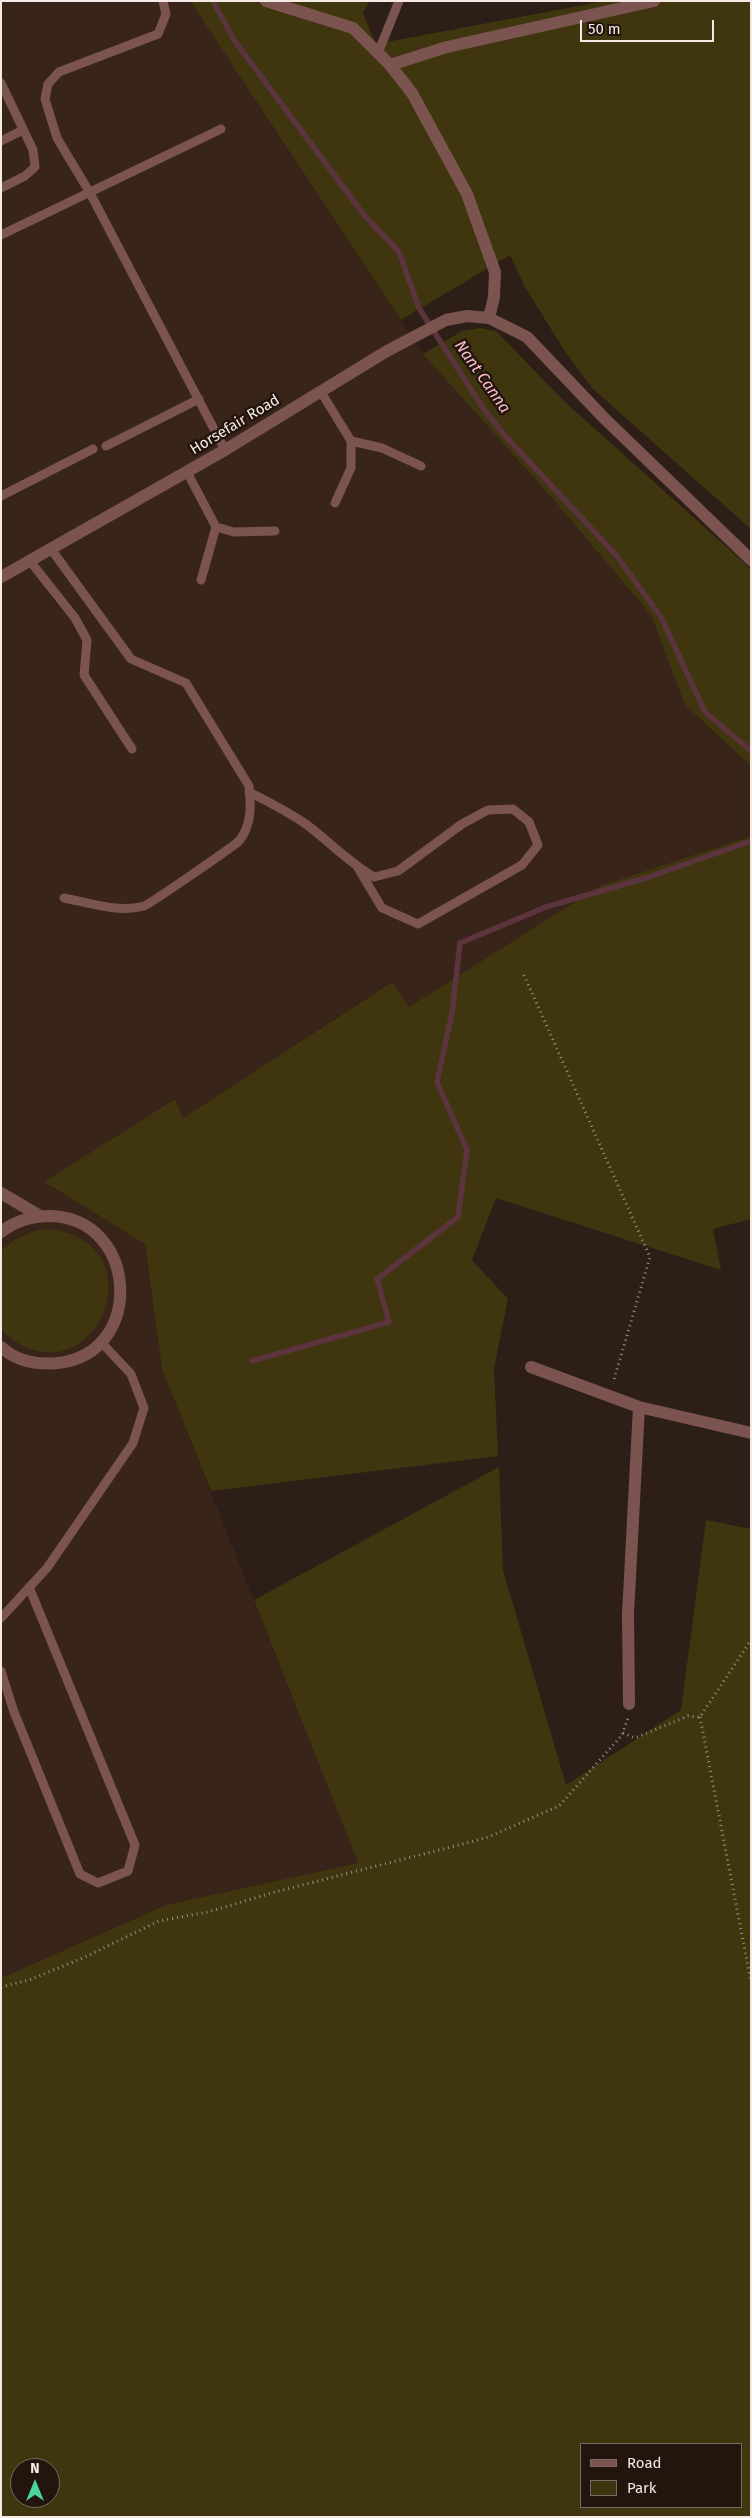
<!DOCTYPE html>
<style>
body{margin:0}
#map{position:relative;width:752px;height:2518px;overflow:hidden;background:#2d1f17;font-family:"Fira Sans",sans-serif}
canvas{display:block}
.frame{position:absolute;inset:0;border:2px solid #f5ebe6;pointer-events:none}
.legend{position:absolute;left:580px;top:2443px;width:162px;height:65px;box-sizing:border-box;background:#23150d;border:1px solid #776b64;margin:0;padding:6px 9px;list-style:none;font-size:15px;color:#f5ebe6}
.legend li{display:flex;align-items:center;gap:10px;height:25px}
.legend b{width:25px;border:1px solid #776b64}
.north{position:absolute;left:10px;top:2458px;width:50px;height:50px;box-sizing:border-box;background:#23150d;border:1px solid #776b64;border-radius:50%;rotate:0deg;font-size:14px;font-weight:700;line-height:20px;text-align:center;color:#f5ebe6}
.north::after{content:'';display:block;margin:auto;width:18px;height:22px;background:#47d49d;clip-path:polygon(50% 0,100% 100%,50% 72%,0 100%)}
.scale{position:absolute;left:580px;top:20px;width:134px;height:22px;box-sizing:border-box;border:2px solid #f5ebe6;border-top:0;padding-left:6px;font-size:15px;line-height:18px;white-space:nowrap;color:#f5ebe6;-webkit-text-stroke:4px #23150d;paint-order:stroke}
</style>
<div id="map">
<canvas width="752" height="2518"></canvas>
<div class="frame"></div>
<ul class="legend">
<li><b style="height:6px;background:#7b544f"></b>Road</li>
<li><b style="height:14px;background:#3f3610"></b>Park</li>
</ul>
<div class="north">N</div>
<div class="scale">50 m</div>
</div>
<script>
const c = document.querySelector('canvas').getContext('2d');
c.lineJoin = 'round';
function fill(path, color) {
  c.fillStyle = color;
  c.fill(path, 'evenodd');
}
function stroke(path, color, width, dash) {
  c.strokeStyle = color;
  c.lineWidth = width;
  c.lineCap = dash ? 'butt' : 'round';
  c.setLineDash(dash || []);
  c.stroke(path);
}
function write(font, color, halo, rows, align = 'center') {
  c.font = font + ' "Fira Sans",sans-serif';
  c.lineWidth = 5;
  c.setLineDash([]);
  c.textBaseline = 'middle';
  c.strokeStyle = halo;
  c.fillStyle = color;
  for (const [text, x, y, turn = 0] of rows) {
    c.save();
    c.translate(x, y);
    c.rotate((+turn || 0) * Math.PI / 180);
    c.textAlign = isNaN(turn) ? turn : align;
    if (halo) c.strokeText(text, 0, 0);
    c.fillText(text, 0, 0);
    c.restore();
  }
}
const built = new Path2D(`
 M1,1h189l233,353 130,145 98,116 34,90 66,61v70l-151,50 -192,122 -17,-26 -208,136 -9,-19 -129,84 100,61 17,125 196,494 -192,42 -165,73z`);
const green = new Path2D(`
 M190,1h180l-7,12 13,31 229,-43h146v528l-158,-140 -29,-39 -39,-63 -15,-32 -109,65z
 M480,328l16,3 69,71 186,167v197l-66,-61 -34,-90 -98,-116 -130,-145 39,-23z
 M751,836v383l-38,10 8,41 -225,-72 -24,62 36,39 -14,69 4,88 -287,35 -49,-122 -17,-125 -101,-62 131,-83 8,19 209,-136 17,25 191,-121z
 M43,1229c125,7 49,185 -42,101v-79c13,-12 25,-18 42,-22z
 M499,1467l4,103 63,215 115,-75 25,-190 45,9v988h-750v-539l165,-73 192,-42 -104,-263zM581,2444h160v63h-160zM20,2468h30v30h-30z`);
const stream = new Path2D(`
 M213,1l21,39 130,175 35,37 20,56 64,100 23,29 110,118 45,62 44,95 46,39
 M252,1361l137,-39 -12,-43 81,-62 9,-67 -30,-68 15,-69 8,-70 86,-36 103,-30 102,-36`);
const path = new Path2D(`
 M524,975l126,282 -37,126
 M700,1717l51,265
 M623,1733l12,5 53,-22 12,1 51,-77
 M1,1987l28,-7 54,-22 76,-37 49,-9 67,-20 211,-54 73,-32 63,-71 6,-17`);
const service = new Path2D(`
 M163,1l3,13 -8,20 -99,38 -11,12 -3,15 12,39 33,55 135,257
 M378,53l21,-52
 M1,83l32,67 2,17 -10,9 -24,12
 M1,141l22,-11
 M1,235l220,-106
 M321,392l30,49v27l-16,35
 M351,441l31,7 39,18
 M106,446l93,-47
 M187,472l29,55 -15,53
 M1,496l92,-47
 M216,527l18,5 41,-1
 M51,549l80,110 55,24 63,103c2,19 3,39 -10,55 -5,5 -89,63 -95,65 -26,7 -54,-3 -80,-8
 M30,561l45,57 12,22 -3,35 48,74
 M249,792c20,10 40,20 58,33 23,17 42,38 67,52l24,-6 64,-47 26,-14 25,-1 16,13 9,23 -16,20 -104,59 -36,-16 -24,-40
 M1,1618l46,-50 86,-125 11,-35 -13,-34 -30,-32
 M1,1671l13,41 66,162 18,9 30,-12 7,-26 -106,-258`);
const minor = new Path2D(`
 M266,1l87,27 37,37
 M1,1193l39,23
 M1,1232c14,-11 32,-16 50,-16 88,3 94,138 7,147 -20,2 -41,-1 -57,-16
 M531,1367l108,40 112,26
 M629,1704l-1,-90 11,-207`);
const tertiary = new Path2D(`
 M489,318l5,-21 1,-25 -28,-78 -55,-101 -22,-28 57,-18 207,-46
 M1,577l224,-127 162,-99 59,-31 21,-4 22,2 38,19 77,81 147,142`);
const streetNames = [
 ["Horsefair Road",235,425,-31]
];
const waterNames = [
 ["Nant Canna",482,377,55]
];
fill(built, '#382418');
fill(green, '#3f3610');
stroke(stream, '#5b343d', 5.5);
stroke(path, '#9a8e88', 3, [1, 4]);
stroke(service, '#7b544f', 9);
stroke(minor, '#7b544f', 12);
stroke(tertiary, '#7b544f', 12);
write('15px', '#f5ebe6', '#23150d', streetNames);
write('italic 16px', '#fbc0cb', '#23150d', waterNames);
</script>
